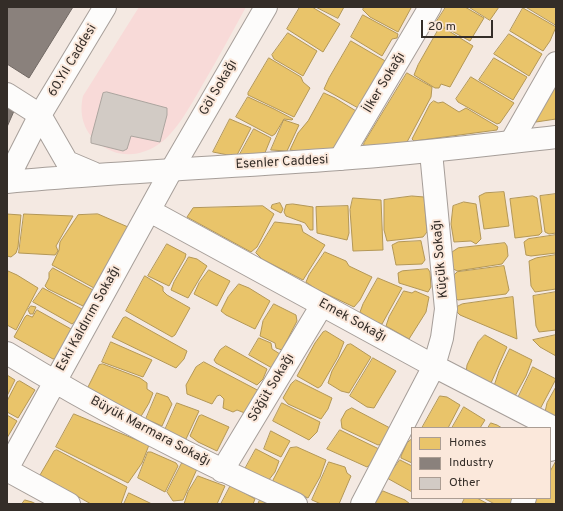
<!DOCTYPE html>
<meta charset="utf-8">
<style>
body{margin:0}
#map{position:relative;width:563px;height:511px;overflow:hidden;background:#f4e9e2;font-family:Overpass,sans-serif}
canvas{display:block}
.frame{position:absolute;inset:0;border:8px solid #342d28;pointer-events:none}
.legend{position:absolute;left:411px;top:427px;width:140px;height:72px;box-sizing:border-box;background:#fbe8db;border:1px solid #ab9d93;margin:0;padding:5px 7px;list-style:none;font-size:12px;color:#342d28}
.legend li{display:flex;align-items:center;gap:8px;height:20px}
.legend b{width:20px;border:1px solid #ab9d93}
.scale{position:absolute;left:421px;top:20px;width:72px;height:18px;box-sizing:border-box;border:2px solid #342d28;border-top:0;padding-left:5px;font-size:12px;line-height:14px;white-space:nowrap;color:#342d28;-webkit-text-stroke:3px #fbe8db;paint-order:stroke}
</style>
<div id="map">
<canvas width="563" height="511"></canvas>
<div class="frame"></div>
<ul class="legend">
<li><b style="height:11px;background:#e9c46a"></b>Homes</li>
<li><b style="height:11px;background:#8a817c"></b>Industry</li>
<li><b style="height:11px;background:#d2cbc5"></b>Other</li>
</ul>
<div class="scale">20 m</div>
</div>
<script>
const c = document.querySelector('canvas').getContext('2d');
c.lineJoin = 'round';
function fill(path, color) {
  c.fillStyle = color;
  c.fill(path, 'evenodd');
}
function stroke(path, color, width, dash) {
  c.strokeStyle = color;
  c.lineWidth = width;
  c.lineCap = dash ? 'butt' : 'round';
  c.setLineDash(dash || []);
  c.stroke(path);
}
function write(font, color, halo, rows, align = 'center') {
  c.font = font + ' Overpass,sans-serif';
  c.lineWidth = 4;
  c.setLineDash([]);
  c.textBaseline = 'middle';
  c.strokeStyle = halo;
  c.fillStyle = color;
  for (const [text, x, y, turn = 0] of rows) {
    c.save();
    c.translate(x, y);
    c.rotate((+turn || 0) * Math.PI / 180);
    c.textAlign = isNaN(turn) ? turn : align;
    if (halo) c.strokeText(text, 0, 0);
    c.fillText(text, 0, 0);
    c.restore();
  }
}
const green = new Path2D(`
 M139,7h107c-14,26 -28,51 -43,77 -10,17 -24,44 -40,57 -20,16 -45,19 -66,1 -14,-12 -18,-29 -14,-46z`);
const homes = new Path2D(`
 M300,7h12l28,17 -17,28 -36,-23z
 M316,7h28l-6,11z
 M364,7h45l2,1 -13,24 -28,-15 -7,-7z
 M446,7h19l19,11 -14,23 -26,-14 -7,-6z
 M469,7h30l-9,13z
 M526,7h30v18z
 M523,8l33,19 -6,14 -7,10 -33,-20z
 M363,15l35,19 -1,4 -5,1 -10,17 -31,-19z
 M440,27l4,1 29,18 -23,41 -9,-3 -2,4h-4l-21,-13 4,-10z
 M288,33l29,18 -14,25 -29,-17 -2,-4z
 M509,34l33,20 -13,22 -35,-22z
 M351,41l36,21 -27,47 -36,-20 5,-11z
 M269,58l32,19 2,5 7,6 -16,29 -46,-22v-2z
 M494,58l33,19 -14,23 -34,-20z
 M407,73l25,14 -1,10 -24,45 -44,7 1,-6z
 M471,77l43,26 -14,20 -3,1 -39,-22 -2,-3z
 M556,84v35l-20,3 4,-11z
 M324,93l11,5 26,16 -21,37 -36,1 -14,-2 8,-17 10,-12z
 M248,97l26,12 19,10 -1,1 -8,-1 -9,15 -3,2 -36,-19z
 M434,101l4,2 5,-1 16,10 7,-4 32,19 -1,3 -83,11 -2,-2 18,-35z
 M230,119l21,9 -14,27 -4,1 -20,-4z
 M284,120l15,5 -12,26 -16,-1z
 M254,129l17,9 -9,22 -23,-4z
 M504,192l5,34 -25,3 -5,-33 6,-3z
 M556,194v39l-7,1 -4,-2 -5,-36z
 M412,196l12,1 3,35 -4,5 -36,4 -3,-11v-30z
 M533,196l4,2 5,34 -3,3 -24,3 -5,-39z
 M353,198l28,2 2,50 -30,1 -3,-41z
 M464,202l12,2 5,35 -5,5 -5,-3 -17,1 -3,-18 2,-18z
 M280,203l3,6 -2,4 -10,-5 1,-3z
 M293,204l20,3v23h-3l-5,-7 -19,-7 -2,-4 2,-7z
 M263,206l11,8 -17,33 -6,5 -64,-35 6,-9z
 M348,206l1,27 -2,7 -30,-7 -1,-26z
 M7,214l14,1 -3,32 -2,6 -5,4 -4,-1z
 M24,214l49,2 -17,30 2,5 -3,4 -36,-2z
 M98,214l30,13 -34,61 -42,-23 7,-15 1,-8 18,-27z
 M275,222l26,3 2,7 22,13 -22,35 -41,-21 -6,-6z
 M556,235v18l-25,3 -5,-1 -2,-13 4,-3z
 M421,241l4,19 -3,4 -26,1 -4,-20 6,-3z
 M505,243l2,3 1,10 -6,8 -45,7 -5,-3v-16l6,-4z
 M167,244l19,10 -1,4 -16,28 -21,-10z
 M325,252l21,9 3,5 23,11 -12,23 -6,7 -38,-18 -10,-7 3,-7z
 M556,255v34l-21,3 -4,-6 -2,-25 7,-3z
 M189,257l8,2 10,7 -19,32 -17,-8 3,-8z
 M504,266l5,24 -3,4 -48,6 -3,-2 -1,-23 3,-3z
 M53,268l40,22 -10,16 -35,-17 -3,-3 4,-8v-5z
 M428,269l2,3 1,15 -3,5 -29,-9 -1,-10 4,-2z
 M209,270l21,11 -13,25 -23,-12 5,-11z
 M8,271l9,4 21,13 -22,42 -9,-5z
 M145,276l18,11v4l4,4 23,13 -15,27 -3,2 -46,-26z
 M378,278l24,10 -20,36 -9,-3 -13,-9 3,-8z
 M239,284l10,4 21,13 -15,28 -29,-14 -5,-4 7,-14z
 M43,288l39,21 -6,12 -4,3 -39,-22z
 M404,291l8,2 3,-2 14,6 -3,15 -17,27 -23,-13 3,-9z
 M556,292v38l-17,2 -3,-6 -3,-30z
 M513,297l4,42 -57,-24 -4,-4v-4l6,-3z
 M274,304l22,11 1,6 -15,29 -6,-2 -1,-5 -15,-7 3,-15z
 M31,306l5,1 -3,7h-3l-2,-4z
 M37,310l34,19 -15,29 -3,1 -39,-22 11,-20 2,-2 5,2z
 M126,317l61,34 -3,8 -8,9 -64,-31 11,-19z
 M326,331l18,11 -6,15 -17,29 -3,2 -21,-12 18,-33 8,-11z
 M485,335l22,12 -16,36 -25,-10 1,-8 11,-23z
 M556,335v21l-16,-9 -7,-7z
 M259,338l12,5 1,6 8,5 -8,14 -23,-13z
 M111,342l41,18 -9,17 -41,-15z
 M351,344l20,13 -22,36 -8,-2 -13,-8 4,-12 15,-26z
 M226,346l41,23 -4,10 -6,6 -41,-22 -2,-3 6,-10z
 M510,349l22,11 -6,16 -11,20 -21,-10 5,-15z
 M373,358l23,13 -22,37 -7,-1 -17,-11z
 M204,362l59,31 -13,22 -13,-5 -4,2 -10,-4 1,-9 -4,-4 -3,1 -5,8 -25,-10 -1,-9 10,-18z
 M103,364l37,14 7,5v6l6,4 -4,10 -9,15 -54,-27 13,-26z
 M533,367l23,12 -17,32 -21,-13z
 M7,375l8,5 -8,16z
 M296,380l36,18 -4,11 -7,10 -33,-15 -5,-6 8,-14z
 M20,381l15,9 -17,28 -11,-6v-11l10,-19z
 M556,387v32l-11,-7 2,-9z
 M157,393l11,4 4,7 -10,22 -16,-7z
 M440,396l7,1 13,8 -12,23h-26z
 M177,403l22,8 -13,28 -21,-9z
 M282,403l38,19 -3,10 -8,8 -36,-19z
 M464,407l21,13 -5,8h-28z
 M352,408l38,20 -9,16 -3,1 -36,-17 -1,-8 5,-9z
 M74,414l75,31 -7,18 -14,20 -72,-36z
 M7,415l10,6 -10,17z
 M202,415l27,12 -12,24 -19,-9 -8,-6 9,-20z
 M491,423l6,2 5,3h-14z
 M340,430l39,19 -7,14 -5,4 -40,-18z
 M271,431l19,10 -9,16 -17,-8z
 M412,439v24l-11,-5v-2l6,-13z
 M297,447l29,13 -6,17 -12,21 -34,-15 -1,-3 17,-32z
 M256,449l23,12 -4,11 -7,9 -23,-12z
 M57,450l70,37 -6,17h-30l-51,-29 14,-24z
 M148,452h3l25,11 2,3 -13,26 -27,-14z
 M400,460l12,6v26l-25,-14z
 M556,461v43h-23l3,-6h14v-26z
 M329,462l16,5 2,6 4,3 -12,28h-18l-9,-4z
 M182,463h4l11,6 -14,31 -10,1 -6,-9z
 M198,476l27,10 -8,18h-33l4,-12z
 M231,485l24,14 -2,5h-32z
 M383,491l22,9 5,4h-35z
 M129,493l23,11h-28z
 M261,498l12,6h-15z
 M465,498h12l11,6h-26z
 M484,498h29l-3,6h-15z
 M25,500l7,2 4,2h-14z`);
const industry = new Path2D(`
 M7,7h66l-44,71 -22,-14z
 M7,106l7,5 -7,16z`);
const building = new Path2D(`
 M107,92l60,16v7l-7,27 -29,-6 -4,13 -4,2 -32,-8v-5l12,-45z`);
const street = new Path2D(`
 M7,94l33,21
 M511,142l45,-79
 M340,159l90,-152
 M150,211l284,155 122,63
 M7,353c93,57 190,107 289,151
 M550,450l6,-11
 M7,469l165,-300 94,-162
 M7,470l62,34
 M222,471l100,-166
 M362,504l72,-138 8,-28 4,-29 -15,-157
 M522,504l3,-6`);
const secondary = new Path2D(`
 M40,115l27,47 26,11
 M7,180l33,-65 65,-108
 M7,182c111,-10 221,-15 332,-23 73,-5 145,-14 217,-22`);
const streetNames = [
 ["60.Yıl Caddesi",73,61,-59],
 ["İlker Sokağı",385,83,-59],
 ["Göl Sokağı",219,88,-60],
 ["Esenler Caddesi",282,163,-3],
 ["Küçük Sokağı",441,259,-95],
 ["Eski Kaldırım Sokağı",89,319,-61],
 ["Emek Sokağı",352,321,29],
 ["Söğüt Sokağı",272,388,-59],
 ["Büyük Marmara Sokağı",150,432,28]
];
fill(green, '#f8dad8');
fill(homes, '#e9c46a');
stroke(homes, '#b39756', 1);
fill(industry, '#8a817c');
stroke(industry, '#706863', 1);
fill(building, '#d2cbc5');
stroke(building, '#aca59f', 1);
stroke(street, '#a69e99', 24);
stroke(secondary, '#a69e99', 24);
stroke(street, '#fdfcfb', 22);
stroke(secondary, '#fdfcfb', 22);
write('13px', '#342d28', '#fbe8db', streetNames);
</script>
